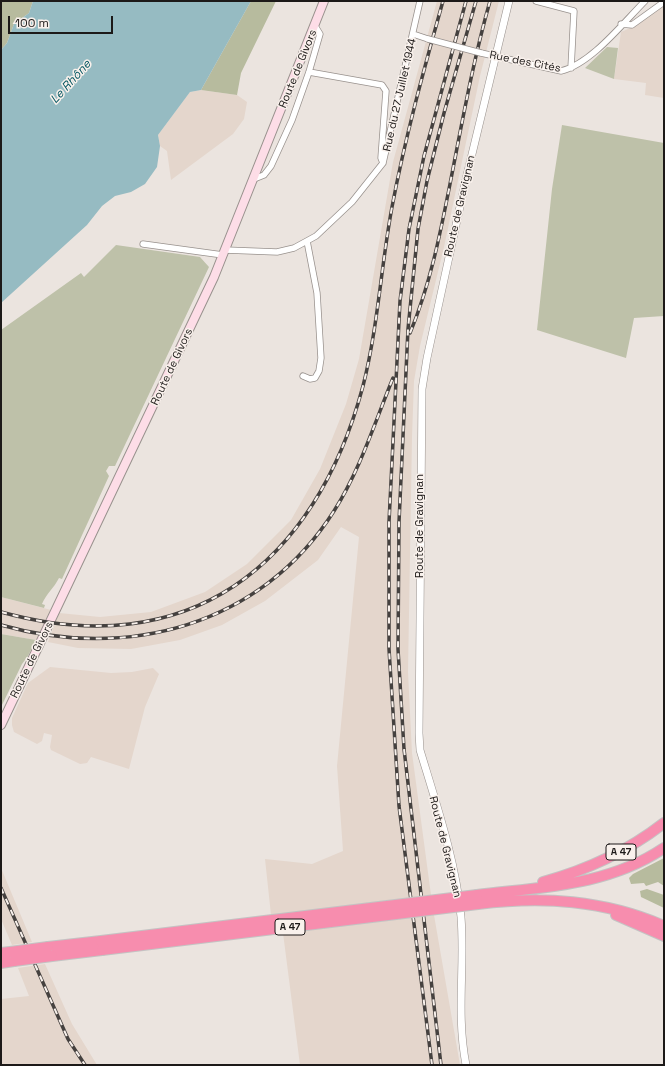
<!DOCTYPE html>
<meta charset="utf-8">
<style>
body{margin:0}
#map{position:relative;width:665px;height:1066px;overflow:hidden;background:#ebe4df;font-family:"Space Grotesk",sans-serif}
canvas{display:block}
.frame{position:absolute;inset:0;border:2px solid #1c1918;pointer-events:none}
.scale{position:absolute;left:8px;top:16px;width:105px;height:18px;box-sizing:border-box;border:2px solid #1c1918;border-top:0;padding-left:5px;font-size:12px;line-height:14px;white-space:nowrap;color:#1c1918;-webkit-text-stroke:3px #f9f1ec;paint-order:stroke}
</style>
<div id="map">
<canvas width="665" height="1066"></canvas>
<div class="frame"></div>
<div class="scale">100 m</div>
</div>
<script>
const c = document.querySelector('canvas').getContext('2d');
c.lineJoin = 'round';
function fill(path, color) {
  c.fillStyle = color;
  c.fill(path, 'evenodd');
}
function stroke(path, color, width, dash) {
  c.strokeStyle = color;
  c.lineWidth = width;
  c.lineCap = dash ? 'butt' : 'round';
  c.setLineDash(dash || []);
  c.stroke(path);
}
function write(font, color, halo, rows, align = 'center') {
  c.font = font + ' "Space Grotesk",sans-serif';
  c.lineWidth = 3;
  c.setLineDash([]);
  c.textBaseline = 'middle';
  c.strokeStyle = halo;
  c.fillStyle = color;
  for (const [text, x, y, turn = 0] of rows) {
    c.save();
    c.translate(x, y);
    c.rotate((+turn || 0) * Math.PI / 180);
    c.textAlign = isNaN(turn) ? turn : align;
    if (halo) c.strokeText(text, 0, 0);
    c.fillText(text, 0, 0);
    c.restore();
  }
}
const built = new Path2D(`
 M437,1h62l-19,75 -36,171 -24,99 -6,35 -2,56 -4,235 4,81 19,142 -160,20 -6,-56 47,5 31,-13 -6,-85 22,-229 -18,-10 -23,33 -53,41 -43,24 -42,15 -49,9 -53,-1 -30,-6 11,-29 41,4 51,-5 54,-20 42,-28 44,-44 29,-51 26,-65 13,-45 34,-197z
 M664,4v94l-19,-3 1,-12 -32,-4 7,-47 14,-6z
 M201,90l36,5 10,7 -3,17 -11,15 -62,46 -4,-29 -7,-5 -2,-11 32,-43z
 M1,597l50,13 -15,30 -35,-6z
 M50,667l61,6 21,-1 21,-4 6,6 -14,33 -16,62 -38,-12 -4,6 -7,1 -29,-14 -1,-3 2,-12 -8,-2 -2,8 -5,3 -23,-12 -2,-7v-7l16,-35z
 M1,868l31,74 -20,3 -11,-26z
 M434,915l26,150h-160l-17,-132z
 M45,964l27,60 25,41h-96v-66l28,-3 -11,-28z`);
const green = new Path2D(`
 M607,47l11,1 -4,31 -29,-11z
 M562,125l102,18v173l-30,2 -8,40 -89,-28 15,-141z
 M116,245l84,12 9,10 -94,199h-6l-3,5 3,5 -47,103 -3,-1c-5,10 -13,16 -17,26l3,1 -1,3 -43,-11v-267l80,-57 3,4z
 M1,634l35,6 -8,16 -6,8 -21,43z`);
const forest = new Path2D(`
 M1,1h32l-4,12 -15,11 -7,19 -6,7z
 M251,1h25l-35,72 -4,22 -36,-5z
 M664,858v28l-6,-4 -12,4 -2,-3 -13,1 -2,-6 4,-4z
 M647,889l17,6v13l-23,-11 -1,-6z`);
const water = new Path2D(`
 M33,1h218l-50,89 -11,2 -32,43 2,11 -3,21 -12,17 -14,8 -16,4 -13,10 -15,19 -86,78v-253l6,-7 7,-19 15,-11z`);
const minor = new Path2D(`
 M536,1l38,10 -3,57
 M621,24l11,1 32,-23
 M413,34l15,5
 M481,53l80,18c30,-7 62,-48 84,-70
 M309,72l73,13 4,6 -5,67 2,5
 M254,179l10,-4 7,-9 21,-46 17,-48 11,-38 -5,-8
 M143,244l80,11
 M225,250l52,2 17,-4 22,-12 36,-34 31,-39 37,-162
 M303,376l7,3 5,-1 4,-7 2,-13 -4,-65 -10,-52`);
const tertiary = new Path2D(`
 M466,1065c-10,-52 -1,-97 -5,-148 -5,-55 -25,-114 -41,-167l-1,-17 3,-344 5,-31 39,-179 43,-178`);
const secondary = new Path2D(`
 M1,725l213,-448 110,-276`);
const motorway = new Path2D(`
 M543,882c44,-12 85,-31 121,-59
 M477,895c65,-8 131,-9 187,-47
 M478,904c65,-8 126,-4 186,22
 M616,915l48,21
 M48,947l53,-6
 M1,953l9,-1
 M52,956l50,-6
 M1,963l13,-2`);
const rail = new Path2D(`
 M410,333c20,-48 30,-98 40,-149 12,-61 23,-123 40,-183
 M1,612c187,52 314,-46 362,-226 15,-59 18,-120 29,-179 13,-69 32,-138 51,-206
 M1,625c126,36 260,1 333,-114 26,-41 41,-89 59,-133
 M1,888l67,151 17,26
 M432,1065l-33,-259 -10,-157v-127l11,-221 9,-72 15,-73 42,-155
 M441,1065l-37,-316 -6,-100 1,-127 9,-193 10,-100 9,-48 17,-68 32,-112`);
const minorBridge = new Path2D(`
 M428,39l53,14`);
const motorwayBridge = new Path2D(`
 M101,941l376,-46
 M102,950l376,-46
 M10,952l38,-5
 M14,961l38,-5`);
const shields = [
 [621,852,30],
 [290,927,30]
];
const shieldNames = [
 ["A 47",621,852],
 ["A 47",290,927]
];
const streetNames = [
 ["Rue des Cités",525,62,11],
 ["Route de Givors",298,69,-68],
 ["Rue du 27 Juillet 1944",400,95,-77],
 ["Route de Gravignan",460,206,-77],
 ["Route de Givors",172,367,-65],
 ["Route de Gravignan",420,526,-90],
 ["Route de Givors",32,660,-64],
 ["Route de Gravignan",445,847,76]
];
const waterNames = [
 ["Le Rhône",71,82,-48]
];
fill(built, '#e4d6cc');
fill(green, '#bec1a9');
fill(forest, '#b7bb9e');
fill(water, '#96bbc2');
stroke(minor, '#98918d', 7);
stroke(tertiary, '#98918d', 8);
stroke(secondary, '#98918d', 10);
stroke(motorway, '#c4c3c3', 12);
stroke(minor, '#fff', 5.5);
stroke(tertiary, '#fff', 7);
stroke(secondary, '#fddde7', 8);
stroke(motorway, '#f78dae', 10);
stroke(rail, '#45413f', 3.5);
stroke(rail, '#f9f1ec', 2, [6]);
stroke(minorBridge, '#98918d', 7, []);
stroke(motorwayBridge, '#c4c3c3', 12, []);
stroke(minorBridge, '#fff', 5.5);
stroke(motorwayBridge, '#f78dae', 10);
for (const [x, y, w] of shields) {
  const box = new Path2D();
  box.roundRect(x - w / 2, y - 8, w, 16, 3);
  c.fillStyle = '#f9f1ec';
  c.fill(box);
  stroke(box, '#1c1918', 1);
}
write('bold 10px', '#1c1918', null, shieldNames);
write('11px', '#1c1918', '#f9f1ec', streetNames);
write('italic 12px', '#065863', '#f9f1ec', waterNames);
</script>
